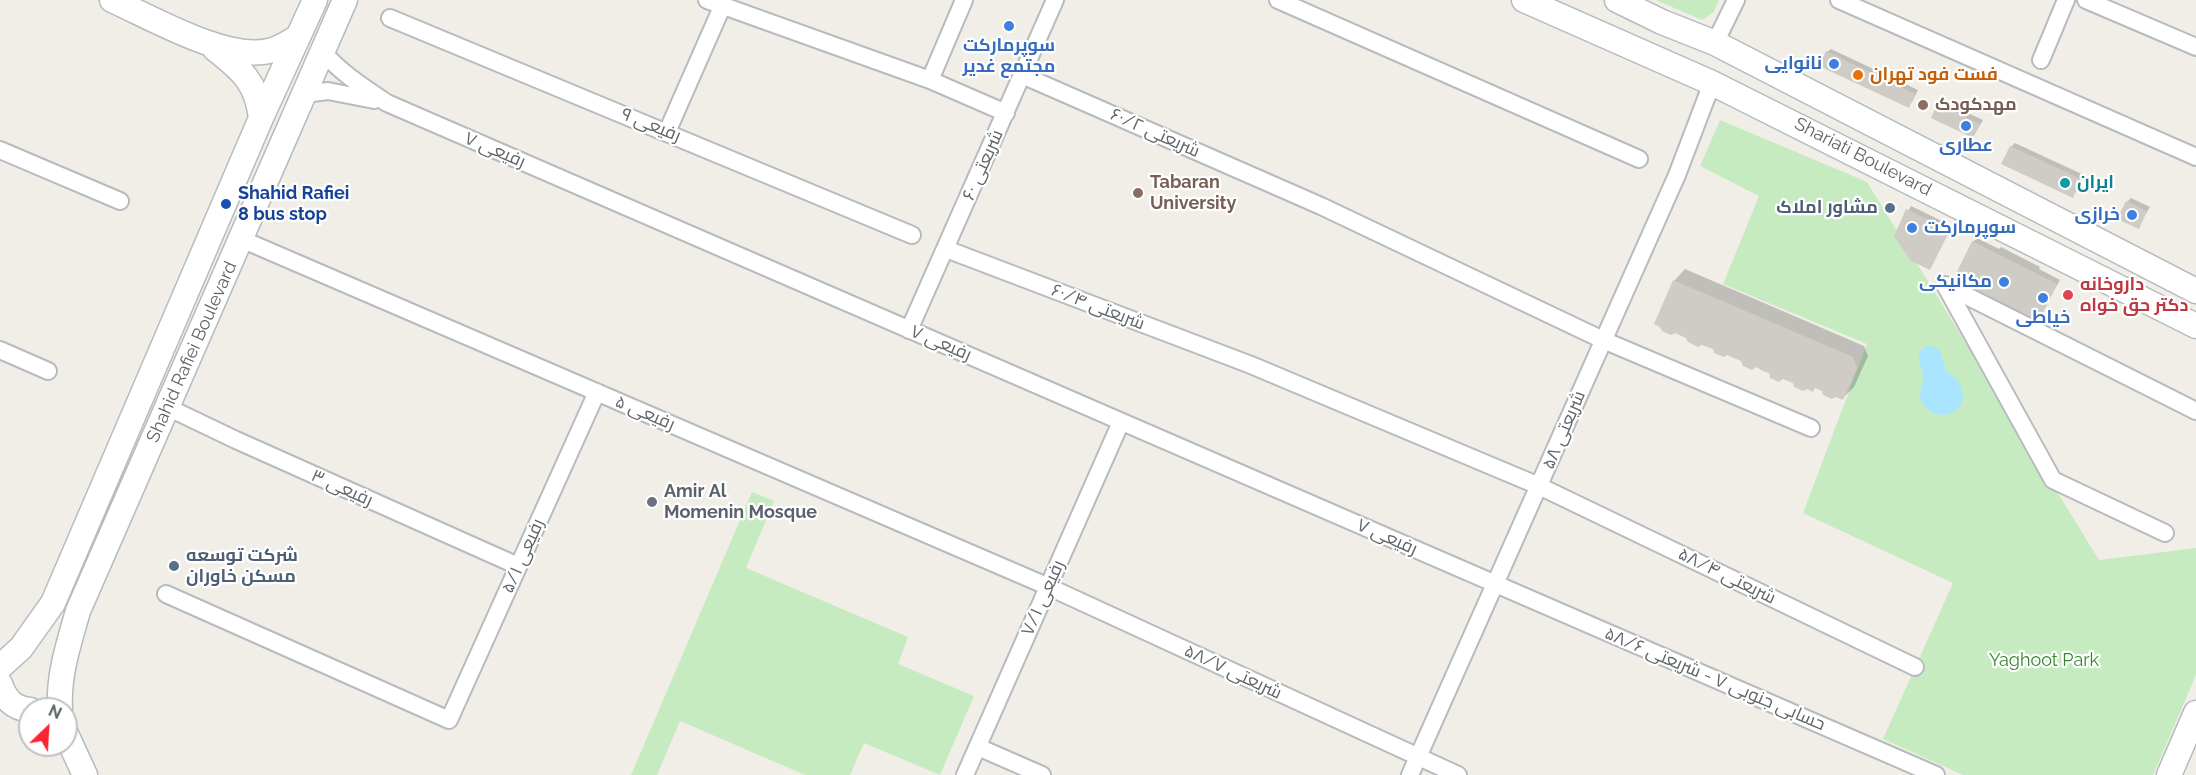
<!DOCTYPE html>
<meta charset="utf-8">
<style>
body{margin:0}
#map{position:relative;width:2196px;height:775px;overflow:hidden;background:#f1eee7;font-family:Raleway,sans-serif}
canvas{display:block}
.north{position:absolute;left:18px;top:697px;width:60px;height:60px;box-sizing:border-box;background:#fff;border:2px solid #bfc1c3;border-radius:50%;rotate:25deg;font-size:16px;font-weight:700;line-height:24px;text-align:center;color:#5e6468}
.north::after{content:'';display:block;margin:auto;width:21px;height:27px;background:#f92532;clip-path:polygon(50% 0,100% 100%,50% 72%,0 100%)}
</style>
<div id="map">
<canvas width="2196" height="775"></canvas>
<div class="north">N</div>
</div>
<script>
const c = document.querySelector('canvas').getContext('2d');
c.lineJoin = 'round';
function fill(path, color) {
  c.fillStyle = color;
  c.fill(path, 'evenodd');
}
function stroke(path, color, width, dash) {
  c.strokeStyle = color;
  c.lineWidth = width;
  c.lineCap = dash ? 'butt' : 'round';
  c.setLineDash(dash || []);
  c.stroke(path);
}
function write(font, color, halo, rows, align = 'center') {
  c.font = font + ' Raleway,Cairo,sans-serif';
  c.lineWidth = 4.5;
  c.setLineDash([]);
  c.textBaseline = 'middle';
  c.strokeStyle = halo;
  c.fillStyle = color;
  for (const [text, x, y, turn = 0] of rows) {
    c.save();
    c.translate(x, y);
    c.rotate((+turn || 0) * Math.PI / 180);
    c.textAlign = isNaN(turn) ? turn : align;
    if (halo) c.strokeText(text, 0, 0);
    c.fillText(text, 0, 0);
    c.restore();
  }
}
const green = new Path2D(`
 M1656,0h63l-5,12 -12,8z
 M1720,120l147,62 232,378 97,-12v127l-43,100h-190l-80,-36 70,-156 -150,-70 64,-169 -144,-60 36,-88 -59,-30z
 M752,492l22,9 -28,67 162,69 -10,27 76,32 -34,79 -76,-32 -14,32h-45l-125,-54 -23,54h-26z`);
const water = new Path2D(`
 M1929,345l10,4 8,23c22,10 22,42 -5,43 -11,0 -21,-9 -22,-20 0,-7 4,-12 3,-19 -1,-13 -12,-24 6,-31z`);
const shadow = new Path2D(`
 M1831,49l87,41 -6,12 -4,4 -81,-54z
 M1942,101l41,19 -10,17 -34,-32z
 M2015,143l69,32 -8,17 -4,4 -61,-49z
 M2131,198l19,9 -12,20 -11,-25z
 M1911,206l41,20 -23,43 -34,-34z
 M1977,238l22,11 2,-2 39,20 -1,2 21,11 -23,41 -64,-79z
 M1685,269l179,77 4,10 -14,31 -11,11 -20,-8 -29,-8 -79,-34 -41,-67z`);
const building = new Path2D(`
 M1826,51l89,43 -6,14 -90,-42z
 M1937,104l43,20 -7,14 -42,-20z
 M2010,146l71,33 -8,19 -72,-34z
 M2126,201l21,10 -8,18 -22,-10z
 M1906,209l44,21 -20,40 -19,-9 -17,-25z
 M1972,241l85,43 -19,39 -86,-41z
 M1673,280l180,77 4,11 -14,32 -7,-3 -4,2 -9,-4 -1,-4 -7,-3 -2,4 -6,-3 -4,2 -9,-4 -1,-4 -10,-4 -4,3 -9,-4 -1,-5 -6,-2 -7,-4 -4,3 -9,-4 -2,-5 -14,-6 -3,2 -10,-4 -1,-4 -11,-4 -4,2 -10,-5 -2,-4 -11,-5 -4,2 -9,-4 -2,-4 -6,-3z`);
const street = new Path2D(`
 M707,0l223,80 76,33
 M1278,0l361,159
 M1839,0l357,157
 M2086,0l110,47
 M390,18l522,217
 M1715,43l21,-43
 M322,51c19,22 41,36 65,52l1549,672
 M2041,60l25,-60
 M1022,75l299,131 282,134 208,88
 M930,80l34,-80
 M304,94l24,-3 46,9
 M667,132l55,-125
 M0,150l120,51
 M241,239l808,348 409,188
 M946,249l305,116 288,121 376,181
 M1945,285l108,195 112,53
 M1945,285l251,126
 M909,330l146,-330
 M0,350l48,21
 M167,407l69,33 282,126
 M166,594l283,126 148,-328
 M978,747l64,28
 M965,775l156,-353
 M1410,775l267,-600 35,-92`);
const secondary = new Path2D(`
 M112,0c40,18 114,61 157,51 10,-2 20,-9 29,-14
 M1524,0l188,83 484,243
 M1617,0l45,22 53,21 481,248
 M215,49c27,21 42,34 46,69
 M0,667l21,-19 32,-45 208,-485 54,-118
 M0,684c6,16 13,24 30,26
 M60,709c-2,-34 9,-66 18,-98l267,-611
 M66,734l19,41
 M2169,775l27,-62`);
const markers = [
 [1009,26,6,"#3f7fe0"],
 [1834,64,6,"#3f7fe0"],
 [1858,75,6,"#e8710a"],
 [1923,105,6,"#8d6e63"],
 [1966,126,6,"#3f7fe0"],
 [2065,183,6,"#0f9aa8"],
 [1138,193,6,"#8d6e63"],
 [226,204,6,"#1a4fb4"],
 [1890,208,6,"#5c6f8a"],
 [2132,215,6,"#3f7fe0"],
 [1912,228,6,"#3f7fe0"],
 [2004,282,6,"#3f7fe0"],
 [2068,295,6,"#e0444e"],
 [2043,298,6,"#3f7fe0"],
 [652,502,6,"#6b7280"],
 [174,566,6,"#5c6f8a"]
];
const shopNames = [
 ["سوپرمارکت",1009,46],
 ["مجتمع غدیر",1009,67],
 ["نانوایی",1822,64,"right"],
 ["عطاری",1966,146],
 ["خرازی",2120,215,"right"],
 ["سوپرمارکت",1924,228,"left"],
 ["مکانیکی",1992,282,"right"],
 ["خیاطی",2043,318]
];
const foodNames = [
 ["فست فود تهران",1870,75]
];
const educationNames = [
 ["مهدکودک",1935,105],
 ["Tabaran",1150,183],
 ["University",1150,204]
];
const streetNames = [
 ["رفیعی ۹",651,125,22],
 ["شریعتی ۶۰/۲",1155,133,24],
 ["رفیعی ۷",495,150,23],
 ["Shariati Boulevard",1863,157,27],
 ["شریعتی ۶۰",983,165,-66],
 ["شریعتی ۶۰/۴",1098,307,21],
 ["رفیعی ۷",941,343,23],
 ["Shahid Rafiei Boulevard",192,352,-66],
 ["رفیعی ۵",645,413,23],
 ["شریعتی ۵۸",1564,430,-67],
 ["رفیعی ۳",342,488,24],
 ["رفیعی ۷",1387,537,24],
 ["رفیعی ۵/۱",523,556,-66],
 ["شریعتی ۵۸/۴",1727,576,26],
 ["رفیعی ۷/۱",1043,598,-66],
 ["شریعتی ۵۸/۷",1233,672,25],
 ["حسابی جنوبی ۷ - شریعتی ۵۸/۶",1715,679,23]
];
const cultureNames = [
 ["ایران",2077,183]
];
const transitNames = [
 ["Shahid Rafiei",238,194],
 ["8 bus stop",238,215]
];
const serviceNames = [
 ["مشاور املاک",1878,208],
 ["شرکت توسعه",186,556,"left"],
 ["مسکن خاوران",186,577,"left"]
];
const healthNames = [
 ["داروخانه",2080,285],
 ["دکتر حق خواه",2080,306]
];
const worshipNames = [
 ["Amir Al",664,492],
 ["Momenin Mosque",664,513]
];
const parkNames = [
 ["Yaghoot Park",2044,661]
];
fill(green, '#c7ebc1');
fill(water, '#a9e5ff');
fill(shadow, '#0003');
fill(building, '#cfcbc5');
stroke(street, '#b7babe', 20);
stroke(secondary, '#b5bbbf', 27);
stroke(street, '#fff', 16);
stroke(secondary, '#fff', 24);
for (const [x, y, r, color] of markers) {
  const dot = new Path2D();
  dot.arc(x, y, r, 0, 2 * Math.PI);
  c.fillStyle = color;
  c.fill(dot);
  stroke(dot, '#fff', 2);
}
write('bold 18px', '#366cbe', '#fff', shopNames);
write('bold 18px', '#c56008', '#fff', foodNames, 'left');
write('bold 18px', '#785e54', '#fff', educationNames, 'left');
write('18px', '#5e6468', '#fff', streetNames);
write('bold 18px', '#0d838f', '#fff', cultureNames, 'left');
write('bold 18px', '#164399', '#fff', transitNames, 'left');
write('bold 18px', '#4e5e75', '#fff', serviceNames, 'right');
write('bold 18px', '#be3a42', '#fff', healthNames, 'left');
write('bold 18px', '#5b616d', '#fff', worshipNames, 'left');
write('18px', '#36872e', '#fff', parkNames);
</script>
